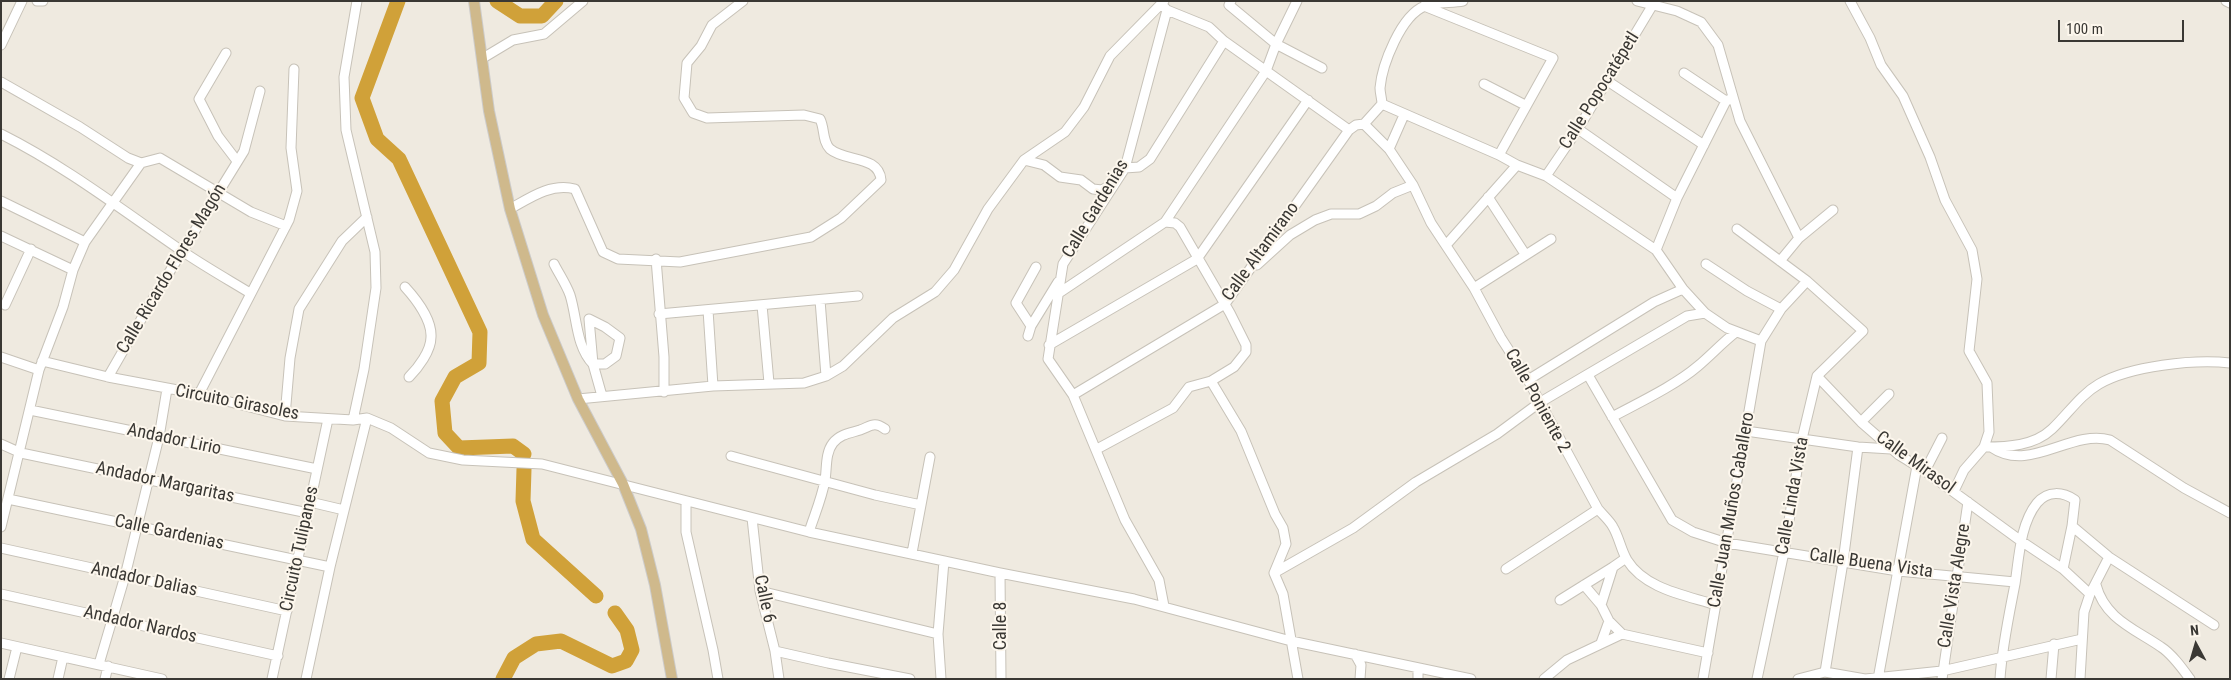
<!DOCTYPE html>
<meta charset="utf-8">
<style>
body{margin:0}
#map{position:relative;width:2231px;height:680px;overflow:hidden;background:#efeae0;font-family:"Roboto Condensed",sans-serif}
canvas{display:block}
.frame{position:absolute;inset:0;border:2px solid #3a3834;pointer-events:none}
.north{position:absolute;left:2171px;top:620px;width:50px;height:50px;-webkit-text-stroke:4px #fdf7ed;paint-order:stroke;rotate:354deg;font-size:14px;font-weight:700;line-height:20px;text-align:center;color:#3a3834}
.north::after{content:'';display:block;margin:auto;width:18px;height:22px;background:#3a3834;clip-path:polygon(50% 0,100% 100%,50% 72%,0 100%)}
.scale{position:absolute;left:2058px;top:20px;width:126px;height:22px;box-sizing:border-box;border:2px solid #3a3834;border-top:0;padding-left:6px;font-size:15px;line-height:18px;white-space:nowrap;color:#3a3834;-webkit-text-stroke:4px #fdf7ed;paint-order:stroke}
</style>
<div id="map">
<canvas width="2231" height="680"></canvas>
<div class="frame"></div>
<div class="north">N</div>
<div class="scale">100 m</div>
</div>
<script>
const c = document.querySelector('canvas').getContext('2d');
c.lineJoin = 'round';
function stroke(path, color, width, dash) {
  c.strokeStyle = color;
  c.lineWidth = width;
  c.lineCap = dash ? 'butt' : 'round';
  c.setLineDash(dash || []);
  c.stroke(path);
}
function write(font, color, halo, rows, align = 'center') {
  c.font = font + ' "Roboto Condensed",sans-serif';
  c.lineWidth = 4;
  c.setLineDash([]);
  c.textBaseline = 'middle';
  c.strokeStyle = halo;
  c.fillStyle = color;
  for (const [text, x, y, turn = 0] of rows) {
    c.save();
    c.translate(x, y);
    c.rotate((+turn || 0) * Math.PI / 180);
    c.textAlign = isNaN(turn) ? turn : align;
    if (halo) c.strokeText(text, 0, 0);
    c.fillText(text, 0, 0);
    c.restore();
  }
}
const river = new Path2D(`
 M398,1l-36,97 15,41 22,20 81,173 -1,31 -24,14 -13,24 3,32 14,15 54,-2 11,8
 M497,1l23,15h22l14,-15
 M524,469l-1,32 10,38 63,57
 M503,679l11,-21 22,-14 25,-3 51,25 14,-5 6,-11 -5,-20 -12,-17`);
const minor = new Path2D(`
 M37,1h6
 M1231,1l-2,4 47,39 46,24
 M1637,1l40,10 24,11 17,23 22,76 59,117
 M1850,1l20,37 11,27 22,31 27,61 15,43 27,50 5,29 -8,72 18,32 2,49 -5,15 -20,23 -10,21
 M2226,1l4,2
 M1162,5l5,5 -42,158 -62,96 -15,95 25,36 52,125 34,60 5,26
 M1424,6l129,52 -54,97
 M1167,10l42,17 15,14 125,89
 M1,45l21,-44
 M226,53l-27,46 19,37 19,25
 M483,58l30,-18 31,-6 39,-33
 M1684,73l42,28
 M1606,80l98,65
 M1,82l79,45 48,31 13,5 19,-5 91,54 35,14
 M1484,84l41,21
 M1382,104l117,51 18,10 29,11 110,74 27,39 22,24 22,15 34,13
 M1382,104c0,-5 -2,-11 -2,-16 2,-23 21,-73 45,-82 10,-4 27,-3 38,-5
 M1364,124l18,-20
 M1578,129l99,69
 M1,134c64,32 121,76 181,117 22,15 45,28 68,42
 M1389,149l15,-34
 M1024,160l20,5 16,12 21,3 12,9 9,1 12,-7
 M1125,168l14,-1 11,-8 74,-118
 M1546,176l32,-47 74,-123
 M1488,197l37,57
 M1,201l84,41
 M510,209c21,-12 41,-26 65,-20l28,63 15,7 62,3 131,-25 30,-19 40,-38c-2,-25 -36,-18 -51,-31 -8,-8 -5,-20 -10,-30l-16,-4 -97,3 -14,-5 -9,-15 3,-35 14,-17 11,-21 31,-24
 M1737,229l70,52 56,50 -46,45 -15,63 -18,113 -27,127
 M1,236l72,34
 M1447,244l70,-79
 M1656,250l21,-52 49,-97 7,-3
 M656,259l8,98v35
 M1780,261l19,-23 34,-28
 M554,264c5,10 12,20 16,31 7,22 6,52 23,69h12l11,-8 4,-18 -15,-11 -16,-8
 M1706,264l41,27 34,18
 M1257,265l33,-30 25,-15 16,-6h28l17,-8 17,-13 20,-8
 M405,287c11,12 27,33 26,50 0,14 -13,31 -22,40
 M1474,288l77,-49
 M1059,293l106,-71 101,-151 10,-27 21,-43
 M820,300l6,76
 M5,305l26,-56
 M762,305l7,78
 M708,310l5,76
 M659,314l199,-18
 M589,319l4,45 9,32
 M1031,326l-15,-23 20,-36
 M1028,336l3,-10 27,-44
 M1049,345l148,-86 111,-159
 M1,357l38,13
 M42,361l66,16 91,17 86,22 68,4 14,-2 24,10 38,25 34,7 79,4 267,68 191,41 134,26 157,42 180,38
 M1588,375l84,145 21,12 34,11 171,28 117,11
 M1817,376l44,46 38,33 26,16 96,70 42,28 27,25
 M108,377l46,-80 90,-146 16,-60
 M1528,380l126,-78 29,-13
 M1211,381l30,50 34,83 8,14 3,16 -12,29 9,21 15,85
 M199,394l90,-174 8,-29 -6,-43 3,-79
 M1073,395l152,-91 124,-174 7,-5 8,-1 25,25 24,36 18,38 43,65 27,50 27,42 70,129c5,6 12,12 15,18 6,10 8,23 14,33 18,29 58,35 89,45
 M578,399l135,-13 91,-3 22,-7 17,-10 50,-48 42,-26 19,-22 34,-61 36,-49 41,-28 19,-25 26,-51 54,-55
 M30,410l287,59
 M285,416l5,-58 9,-49 43,-68 25,-24
 M1612,417c26,-14 64,-32 86,-51 13,-11 24,-23 38,-34
 M353,420l11,-51 12,-81 -1,-36 -29,-122 -2,-53 13,-76
 M1861,422l28,-28
 M1746,431l112,16 33,2
 M1,444l20,9 287,60
 M1984,447c24,0 50,-1 68,-18 16,-15 28,-34 47,-45 31,-18 95,-25 131,-21
 M1991,447c39,27 79,-18 119,-7l74,48 46,25
 M1097,449l76,-41 16,-21 22,-6 23,-14 12,-15v-7l-16,-32 -50,-86 -5,-4 -10,-1
 M731,456l144,39 46,10
 M1925,471l17,-33
 M8,499l322,68
 M686,501v31l27,118 5,29
 M310,502l34,8
 M752,518l8,73 15,60 4,28
 M2072,526l37,31 105,68
 M1,527l38,-157 24,-63 10,-37 12,-28 56,-79
 M809,532c5,-16 13,-34 16,-52 2,-11 0,-27 8,-37 7,-9 18,-10 27,-13 11,-4 14,-9 25,-1
 M1,548l286,63
 M912,553l18,-96
 M1506,569l92,-60
 M1000,573l1,106
 M1274,573l79,-45 63,-46 81,-48 42,-31 148,-87 18,-3
 M1584,585l17,20 8,16 13,13 86,19
 M2096,585c9,34 39,44 65,62 11,7 21,21 29,32
 M760,591l178,43
 M1,594l277,62
 M1560,600l53,-33
 M1601,605l12,-38 13,-9
 M1,643l161,36
 M1601,643l8,-22
 M775,651l53,12 82,16
 M1355,654l6,11 -1,14
 M99,664l26,-88 34,-139 8,-48
 M1825,672l18,-110 15,-115
 M9,679l8,-32
 M58,679l5,-22
 M105,679l3,-13
 M272,679l56,-260
 M306,679l24,-112 37,-149
 M941,679l-3,-45 6,-73
 M1418,679v-11
 M1544,679l23,-19 55,-26
 M1703,679l58,-338 20,-32 26,-28
 M1798,679l27,-7 40,7 77,-8 140,-32
 M1878,679l39,-213
 M1942,679l26,-177
 M2000,679c2,-32 9,-64 15,-95 4,-26 5,-60 22,-81 11,-13 26,-11 38,-3l-3,26 -9,43
 M2051,679l3,-35
 M2080,679l4,-67 6,-18 19,-37`);
const major = new Path2D(`
 M474,1l15,110 21,98 33,106 35,84 45,85 18,45 14,56 17,94`);
const streetNames = [
 ["Calle Popocatépetl",1600,91,-58],
 ["Calle Gardenias",1096,209,-59],
 ["Calle Altamirano",1261,252,-54],
 ["Calle Ricardo Flores Magón",172,269,-59],
 ["Calle Poniente 2",1537,401,61],
 ["Circuito Girasoles",237,403,11],
 ["Andador Lirio",174,440,12],
 ["Calle Mirasol",1915,463,36],
 ["Andador Margaritas",165,483,12],
 ["Calle Linda Vista",1793,496,-80],
 ["Calle Juan Muños Caballero",1732,510,-80],
 ["Calle Gardenias",169,533,12],
 ["Circuito Tulipanes",300,549,-78],
 ["Calle Buena Vista",1871,564,8],
 ["Andador Dalias",144,580,12],
 ["Calle Vista Alegre",1955,586,-81],
 ["Calle 6",764,599,78],
 ["Andador Nardos",140,625,13],
 ["Calle 8",1001,626,-90]
];
stroke(river, '#d0a139', 15);
stroke(minor, '#c7c2b8', 11);
stroke(major, '#cccbca', 12);
stroke(minor, '#fff', 9);
stroke(major, '#cfb98c', 10);
write('18px', '#3a3834', '#fdf7ed', streetNames);
</script>
